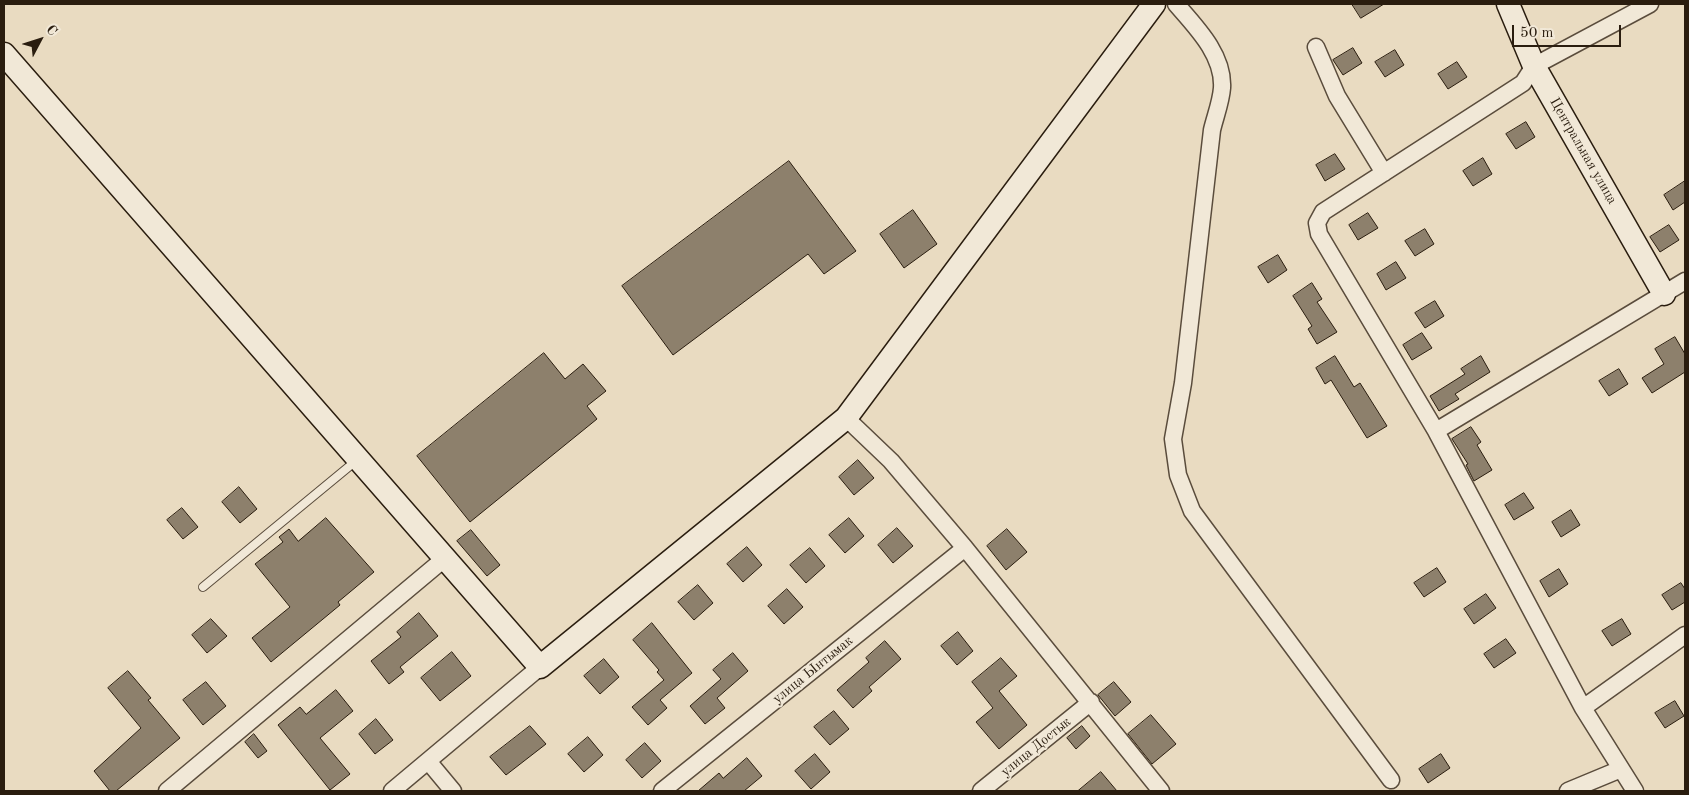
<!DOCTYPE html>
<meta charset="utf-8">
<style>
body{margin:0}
#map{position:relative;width:1689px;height:795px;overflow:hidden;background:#e9dbc1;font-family:"Old Standard TT",serif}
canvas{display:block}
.frame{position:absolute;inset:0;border:5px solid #2a1d0f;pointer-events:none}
.north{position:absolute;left:15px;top:15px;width:50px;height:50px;-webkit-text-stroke:4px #f1e8d7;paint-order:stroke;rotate:50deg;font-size:14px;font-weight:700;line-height:20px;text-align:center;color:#2a1d0f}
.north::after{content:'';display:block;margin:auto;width:18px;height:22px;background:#2a1d0f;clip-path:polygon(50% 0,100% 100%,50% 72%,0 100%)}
.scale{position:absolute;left:1512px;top:25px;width:109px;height:22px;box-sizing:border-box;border:2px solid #2a1d0f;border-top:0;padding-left:6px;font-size:15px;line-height:18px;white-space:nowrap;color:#2a1d0f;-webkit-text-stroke:4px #f1e8d7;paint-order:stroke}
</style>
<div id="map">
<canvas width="1689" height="795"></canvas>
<div class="frame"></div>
<div class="north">С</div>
<div class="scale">50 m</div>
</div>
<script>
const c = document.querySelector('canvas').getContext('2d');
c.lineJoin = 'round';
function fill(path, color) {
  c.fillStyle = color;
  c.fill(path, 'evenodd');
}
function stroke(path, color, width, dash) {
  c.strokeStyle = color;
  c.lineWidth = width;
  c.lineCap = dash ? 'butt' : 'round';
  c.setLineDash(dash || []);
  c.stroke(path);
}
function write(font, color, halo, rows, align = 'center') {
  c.font = font + ' "Old Standard TT",serif';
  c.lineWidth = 4;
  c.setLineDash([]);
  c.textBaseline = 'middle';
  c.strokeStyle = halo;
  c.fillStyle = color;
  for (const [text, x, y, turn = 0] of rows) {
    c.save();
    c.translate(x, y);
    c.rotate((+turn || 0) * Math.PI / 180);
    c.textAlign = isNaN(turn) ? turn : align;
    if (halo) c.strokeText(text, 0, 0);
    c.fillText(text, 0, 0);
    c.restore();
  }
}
const building = new Path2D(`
 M1352,4h32l-23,14z
 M1353,48l9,15 -19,12 -10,-15z
 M1395,50l9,15 -19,12 -10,-15z
 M1457,62l10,15 -19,12 -10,-15z
 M1526,122l9,15 -19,12 -10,-15z
 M1335,154l10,15 -20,12 -9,-16z
 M1483,158l9,16 -19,12 -10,-15z
 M789,161l67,90 -32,23 -16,-20 -135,101 -51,-69z
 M1685,181v21l-12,8 -9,-15z
 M913,210l24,34 -33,24 -24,-34z
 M1368,213l10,15 -20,12 -9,-15z
 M1669,225l10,15 -19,12 -10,-15z
 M1425,229l9,15 -19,12 -10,-15z
 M1278,255l9,15 -19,13 -10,-16z
 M1396,262l10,16 -20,12 -9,-16z
 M1312,283l10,16 -5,3 20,30 -20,12 -9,-15 4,-3 -19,-30z
 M1435,301l9,15 -19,12 -10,-15z
 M1422,333l10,15 -20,12 -9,-15z
 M1675,337l10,17v18l-33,21 -10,-15 22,-14 -9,-15z
 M544,353l21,26 18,-15 23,27 -19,15 10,13 -127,103 -53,-66z
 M1335,356l19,31 6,-4 27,43 -20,12 -36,-58 -6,4 -9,-16z
 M1481,356l9,16 -35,22 4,5 -20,12 -9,-15 35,-22 -4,-5z
 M1619,369l9,15 -19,12 -10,-15z
 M1471,427l10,15 -4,3 15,25 -18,11 -8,-16 2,-1 -16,-25z
 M858,460l16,18 -20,17 -15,-18z
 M239,487l18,22 -17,14 -18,-21z
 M1524,493l10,15 -20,12 -9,-15z
 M182,508l16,19 -15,12 -16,-19z
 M1571,510l9,15 -19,12 -9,-15z
 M326,518l48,54 -36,30 2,3 -69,57 -19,-24 38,-31 -35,-43 28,-22 -4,-5 10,-8 9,12z
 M849,518l15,18 -19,17 -16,-18z
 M897,528l16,18 -20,17 -15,-18z
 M1007,529l20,23 -21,18 -19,-24z
 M471,530l29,35 -13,11 -30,-35z
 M747,547l15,18 -19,17 -16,-18z
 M810,548l15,18 -19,17 -16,-18z
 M1437,568l9,14 -22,15 -10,-14z
 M1559,569l9,15 -19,13 -9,-16z
 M1681,583l4,6v13l-13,8 -10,-15z
 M698,585l15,18 -19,17 -16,-18z
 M787,589l16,18 -19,17 -16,-18z
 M1486,594l10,14 -22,16 -10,-15z
 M419,613l19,23 -38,31 4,5 -15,12 -18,-23 30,-24 -4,-5z
 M211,619l16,17 -20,17 -15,-18z
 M1622,619l9,15 -19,12 -10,-15z
 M652,623l40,50 -32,27 7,8 -19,17 -16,-18 32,-27 -7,-8 2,-2 -26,-30z
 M958,632l15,19 -16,14 -16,-19z
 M1506,639l10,14 -22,15 -10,-14z
 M885,641l16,18 -32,28 3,4 -19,17 -16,-18 32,-28 -3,-4z
 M452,652l19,24 -31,25 -19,-23z
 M733,653l15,18 -31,27 8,10 -20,16 -15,-18 31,-27 -8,-9z
 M1001,658l16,18 -18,15 28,34 -28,24 -23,-27 17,-14 -21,-26z
 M604,659l15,18 -19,17 -16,-18z
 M128,671l23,27 -3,2 32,38 -64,53h-6l-16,-20 47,-43 -33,-40z
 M206,682l20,24 -23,19 -20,-25z
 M1114,682l17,20 -16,14 -17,-21z
 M336,690l17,21 -33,27 30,36 -20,16 -52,-65 22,-18 6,7z
 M1675,701l9,15 -19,12 -10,-15z
 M834,711l15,18 -19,16 -16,-18z
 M1151,715l25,29 -24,20 -24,-30z
 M376,719l17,21 -18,14 -16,-20z
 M530,726l16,18 -40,31 -16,-18z
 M1082,726l8,10 -14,13 -9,-11z
 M254,734l13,17 -9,7 -13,-16z
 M588,737l15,18 -19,17 -16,-18z
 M645,743l16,18 -19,17 -16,-18z
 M815,754l15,18 -19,17 -16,-18z
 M1441,754l9,14 -22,15 -9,-14z
 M747,758l15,18 -18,15h-46l21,-18 4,5z
 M1101,772l16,19h-39z`);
const lane = new Path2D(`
 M203,587l154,-127`);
const street = new Path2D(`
 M1176,4c20,23 48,51 46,84 -1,14 -7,29 -10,42l-29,253 -10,56 5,36 14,36 199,269
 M1316,47l21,49 47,77
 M846,418l45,43 74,87 196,243
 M1436,431l249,-150
 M1583,708l102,-73
 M428,761l25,30
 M167,791l277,-232
 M392,791l148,-124
 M662,791l303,-243
 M981,791l110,-89
 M1568,791l53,-22
 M1635,791l-52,-83 -147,-277 -117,-197 -2,-11 6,-11 200,-129 11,-17 116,-62`);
const secondary = new Path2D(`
 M1508,4l26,62 130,228
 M4,54l536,613 306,-249 308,-414`);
const streetNames = [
 ["Центральная улица",1583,151,60],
 ["улица Ынтымак",813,670,-39],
 ["улица Достык",1036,747,-39]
];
fill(building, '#8d806c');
stroke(building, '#2a1d0f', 1);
stroke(lane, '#5a4c3c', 10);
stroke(street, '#5a4c3c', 19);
stroke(secondary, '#2a1d0f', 25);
stroke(lane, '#f1e8d7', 8);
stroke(street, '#f1e8d7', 16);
stroke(secondary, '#f1e8d7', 22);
write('14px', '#2a1d0f', '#f1e8d7', streetNames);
</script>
